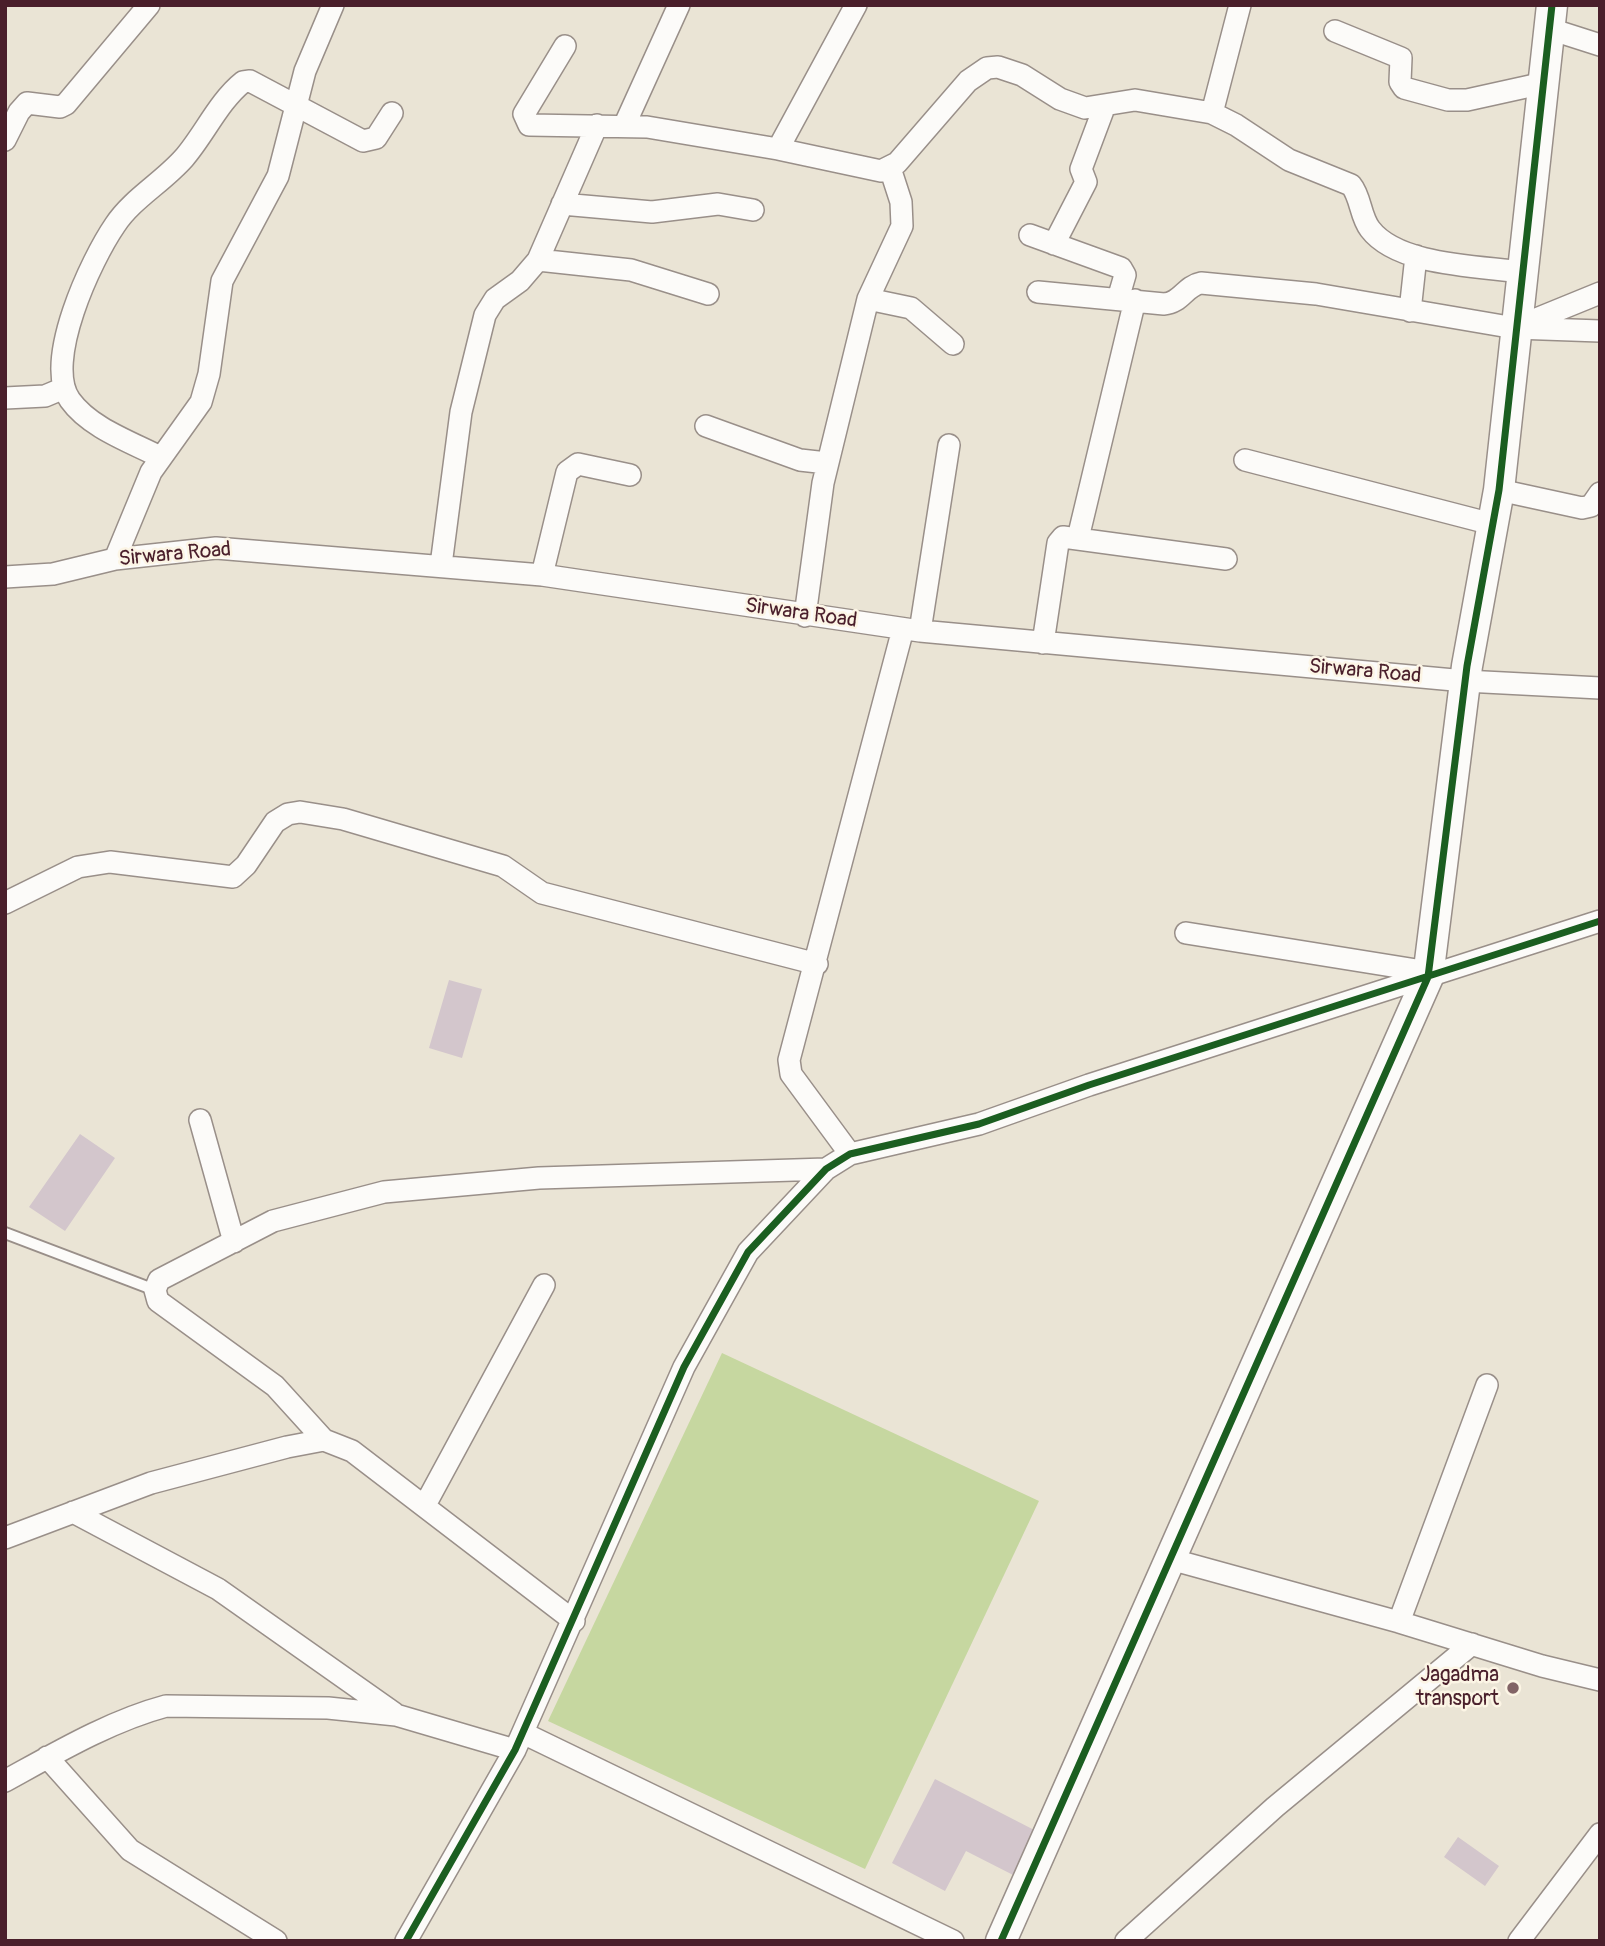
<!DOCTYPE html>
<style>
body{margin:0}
#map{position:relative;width:1605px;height:1946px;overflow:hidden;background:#eae4d5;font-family:Pangolin,sans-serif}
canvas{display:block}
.frame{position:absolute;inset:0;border:7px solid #4a1f2b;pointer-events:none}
</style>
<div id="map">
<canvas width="1605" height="1946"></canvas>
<div class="frame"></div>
</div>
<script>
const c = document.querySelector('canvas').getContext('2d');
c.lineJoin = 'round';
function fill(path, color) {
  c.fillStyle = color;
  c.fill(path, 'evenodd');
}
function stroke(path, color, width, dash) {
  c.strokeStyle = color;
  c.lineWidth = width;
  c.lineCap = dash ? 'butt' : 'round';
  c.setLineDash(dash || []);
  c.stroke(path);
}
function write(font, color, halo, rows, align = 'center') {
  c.font = font + ' Pangolin,sans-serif';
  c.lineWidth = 5;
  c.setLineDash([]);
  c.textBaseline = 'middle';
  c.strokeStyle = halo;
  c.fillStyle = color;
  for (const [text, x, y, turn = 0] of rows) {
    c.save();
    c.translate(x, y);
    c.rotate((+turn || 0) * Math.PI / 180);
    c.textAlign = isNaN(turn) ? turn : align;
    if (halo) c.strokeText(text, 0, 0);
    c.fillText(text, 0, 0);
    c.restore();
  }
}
const green = new Path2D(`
 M722,1353l317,148 -174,368 -317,-148z`);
const building = new Path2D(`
 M449,980l33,9 -20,69 -33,-10z
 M80,1134l35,24 -50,73 -36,-24z
 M935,1779l107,55 -23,44 -53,-27 -21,40 -53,-28z
 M1458,1837l41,29 -14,20 -41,-29z`);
const lane = new Path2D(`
 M5,1233l150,57`);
const street = new Path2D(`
 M1550,29l50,16
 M1335,31l66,27 -1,24 4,6 44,12h19l77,-17
 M565,46l-41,68 5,11 118,2 131,22 103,22 16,-8 71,-82 19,-13 11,-1 24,8 38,24 25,9 50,-8 77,13 24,12 53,35 62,25c10,12 9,31 19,44 28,37 109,37 152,43
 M1212,113l28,-108
 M625,124l54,-119
 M5,140l14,-28 8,-9 33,4 6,-3 83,-99
 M778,149l78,-144
 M562,204l90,8 66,-8 35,6
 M1030,235l91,33 4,7 -7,24
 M1054,244l32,-62 -5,-13 24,-64
 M538,260l93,10 77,24
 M1038,292l126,12c17,-1 21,-18 37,-21l115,11 199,34 85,3
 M868,299l43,9 42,36
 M1410,311l6,-55
 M1524,324l76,-31
 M5,398l40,-2 19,-8
 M706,426l94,34 27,3
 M160,457c-29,-15 -70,-29 -90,-57 -27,-38 21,-140 45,-175 17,-26 48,-43 69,-67 20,-23 35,-57 59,-76l7,-1 113,60 13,-3 16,-25
 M1245,460l247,64
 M1499,490l83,18 9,-2 9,-13
 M1078,538l57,-238
 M115,559l36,-87 50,-70 8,-28 13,-93 56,-105 27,-105 28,-66
 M441,565l20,-153 24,-97 10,-16 25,-18 18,-21 59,-135
 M542,575l25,-103 11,-8 52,11
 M5,577l48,-3 62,-15 101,-11 326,27 378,56 545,50 135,7
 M805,616l18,-133 45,-184 34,-73 -1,-24 -11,-34
 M920,631l29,-186
 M1043,643l15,-100 5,-6 163,22
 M5,903l73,-36 32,-5 123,15 13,-12 29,-43 13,-8 12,-2 43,7 160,47 39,27 275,71
 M1186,933l243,39
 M200,1120l34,122
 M850,1154l-59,-80 -2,-14 114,-431
 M324,1440l-49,-54 -117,-85 -3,-11 4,-10 114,-59 111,-29 155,-14 287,-9
 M425,1505l119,-220
 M73,1512l145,77 176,124
 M5,1538l146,-55 136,-36 37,-7 28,11 222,170
 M1170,1559l229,63 143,44 58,14
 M1399,1622l88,-237
 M523,1733l430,208
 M47,1757l83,93 146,91
 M5,1781c51,-28 105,-60 161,-75l162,2 68,7 119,35
 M406,1941l109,-191 169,-383 64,-115 78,-83 24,-15 129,-30 110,-39 511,-164
 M1126,1941l149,-134 197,-163
 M1519,1941l81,-107`);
const secondary = new Path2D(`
 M1001,1941l427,-964 39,-311 32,-176 53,-485`);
const cycleway = new Path2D(`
 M406,1941l109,-191 169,-383 64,-115 78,-83 24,-15 129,-30 110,-39 511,-164
 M1001,1941l427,-964 39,-311 32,-176 53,-485`);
const markers = [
 [1513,1688,7,"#826466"]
];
const streetNames = [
 ["Sirwara Road",175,555,-5],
 ["Sirwara Road",801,614,8],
 ["Sirwara Road",1365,672,5]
];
const poiNames = [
 ["Jagadma",1499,1676],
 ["transport",1499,1700]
];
fill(green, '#c6d7a0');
fill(building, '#d3c6cc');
stroke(lane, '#998f89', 14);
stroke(street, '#998f89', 24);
stroke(secondary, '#998f89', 33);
stroke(lane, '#fcfbf9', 10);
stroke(street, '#fcfbf9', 21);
stroke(secondary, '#fcfbf9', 30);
stroke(cycleway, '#1b5e20', 7);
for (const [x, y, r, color] of markers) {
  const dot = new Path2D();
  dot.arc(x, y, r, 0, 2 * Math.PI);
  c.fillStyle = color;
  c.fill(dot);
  stroke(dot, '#fcf5e5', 2.5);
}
write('21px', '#4a1f2b', '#fcf5e5', streetNames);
write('21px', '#4a1f2b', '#fcf5e5', poiNames, 'right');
</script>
